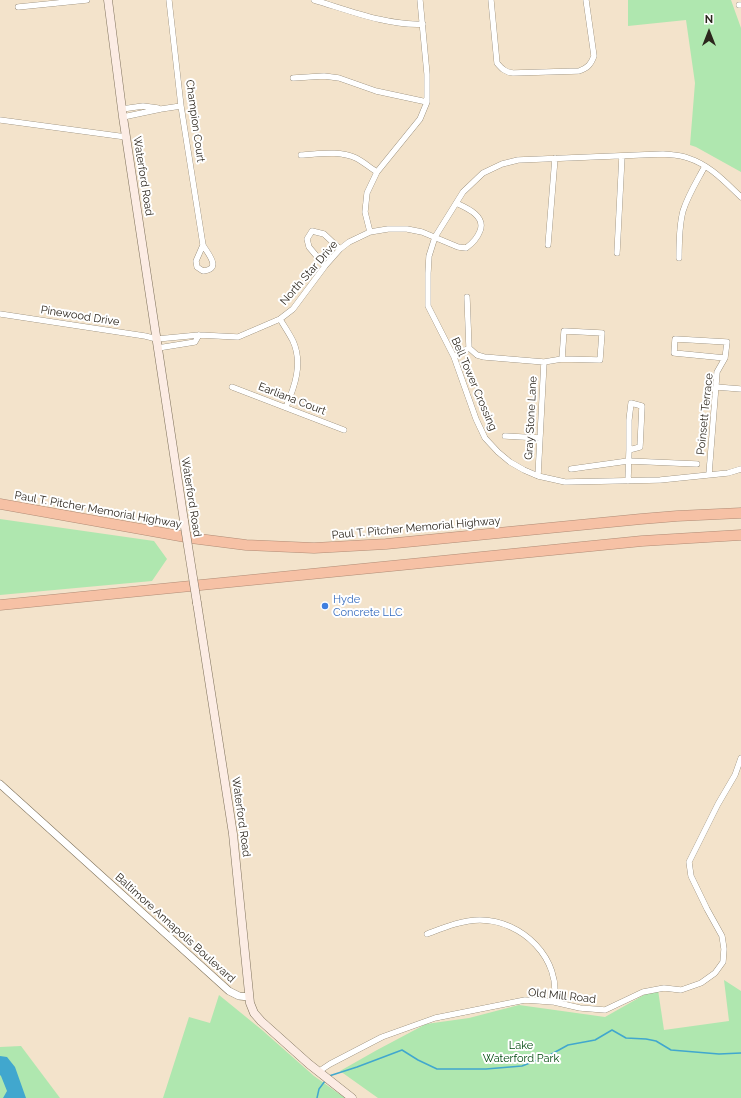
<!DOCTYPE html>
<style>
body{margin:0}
#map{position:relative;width:741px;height:1098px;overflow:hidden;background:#f3e3cb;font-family:Raleway,sans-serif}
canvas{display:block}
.north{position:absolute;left:689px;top:12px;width:40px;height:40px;-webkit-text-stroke:3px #fff;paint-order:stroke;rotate:0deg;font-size:11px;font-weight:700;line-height:16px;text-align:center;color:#2c261d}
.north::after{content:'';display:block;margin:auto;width:14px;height:18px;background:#2c261d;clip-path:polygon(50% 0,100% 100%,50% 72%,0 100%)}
</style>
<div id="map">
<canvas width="741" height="1098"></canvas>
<div class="north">N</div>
</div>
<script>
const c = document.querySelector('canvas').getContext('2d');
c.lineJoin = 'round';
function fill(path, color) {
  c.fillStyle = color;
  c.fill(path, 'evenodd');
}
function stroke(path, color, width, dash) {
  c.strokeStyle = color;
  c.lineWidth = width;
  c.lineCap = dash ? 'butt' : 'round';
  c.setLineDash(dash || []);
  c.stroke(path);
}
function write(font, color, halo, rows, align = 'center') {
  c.font = font + ' Raleway,sans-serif';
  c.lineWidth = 4;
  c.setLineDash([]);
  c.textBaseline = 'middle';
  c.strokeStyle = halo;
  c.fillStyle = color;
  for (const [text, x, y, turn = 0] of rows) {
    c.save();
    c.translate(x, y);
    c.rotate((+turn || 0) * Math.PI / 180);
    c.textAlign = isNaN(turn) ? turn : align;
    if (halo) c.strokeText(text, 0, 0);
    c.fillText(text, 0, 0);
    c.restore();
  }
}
const green = new Path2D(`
 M628,0h103l10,28v144l-45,-25 -6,-2 5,-62 -9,-63 -58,6z
 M0,519l154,22 13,18 -15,22 -152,14z
 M724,980l17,11v107h-363l-38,-27 37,-21 49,-26 43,-6 50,-13 86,12 46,-26 7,-1 6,40 65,-9z
 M219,995l43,35 52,46 31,22h-182l26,-81 21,6z
 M21,1046l39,52h-60v-51z`);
const water = new Path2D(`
 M0,1056l7,1 8,10 11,31h-23l4,-7 -6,-15 -1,-1z`);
const stream = new Path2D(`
 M329,1076l28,-9 45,-17 16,10 19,9h49l36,-3 26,-10 20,-11 27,-5 17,-10 14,8 20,1 10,2 15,9 48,4 22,-1
 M317,1098l2,-9 6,-8`);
const minor = new Path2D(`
 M169,0l12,106 22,139c4,8 20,24 0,26l-6,-4 -1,-6 7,-16
 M314,0c34,10 74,26 109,24
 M491,0l6,63c5,6 8,9 16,10l66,-2c9,-3 12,-7 15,-15l-8,-56
 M739,5h2
 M18,7l69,-7
 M293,78l31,-2 15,2 37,13 51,11
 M122,109l21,-3 15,2
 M123,117l38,-8 20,-3
 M0,120l126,17
 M301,155c18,-1 38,-5 55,3 8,4 14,10 21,14
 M741,197c-16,-15 -31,-32 -53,-39 -8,-3 -16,-3 -25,-4l-145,6 -16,4 -19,9 -20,19 -28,45 -6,19 -1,17v33l26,51 22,62 9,19 13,14 12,10 14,8 14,6 27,6 95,-2 68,-7 13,-4
 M370,232l-5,-20 2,-19 10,-21 43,-53 7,-17v-28l-7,-74
 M548,245l7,-87
 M617,253l5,-97
 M679,258c0,-16 0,-32 4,-47 5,-16 14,-30 22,-45
 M325,266l-16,-19 -2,-8 5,-8 12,3 16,15
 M467,297l2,51
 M0,314l145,22 12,3 42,-4 39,2 42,-18 13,-10 32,-43 15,-17 9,-7 21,-10 18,-3h19l15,3 36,15 8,1c7,-5 11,-9 14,-17 6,-15 -13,-23 -24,-28
 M280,319c4,7 9,14 13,22 10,22 2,45 -7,66
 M564,331l38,2 -2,27 -38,-1z
 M675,339l52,3 -2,16 -51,-5z
 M158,348l37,-6 4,-7
 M454,357l15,-9 8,7 7,2 60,5 18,-3
 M232,387l112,43
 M716,387l25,2
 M631,403l11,3 -2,41 -11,3v-30z
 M505,436l35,2
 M571,469l57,-8 69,3
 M709,474l8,-102 8,-14
 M538,476l6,-114
 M628,481l1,-31
 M427,934c16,-6 35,-14 53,-14 42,0 82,39 74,82
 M318,1072l12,-8 52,-27 53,-19 90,-18 29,2 26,6 25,2 38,-18 21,-4 17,2 20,-7 14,-10 8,-11 1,-13 -2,-13 -15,-27 -16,-33 -2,-14 29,-58 17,-29 6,-17`);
const tertiary = new Path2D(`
 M0,784l229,207 10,5 10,1`);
const secondary = new Path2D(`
 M108,0l15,117 61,404
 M197,603l36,231 17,169 4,10 7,8 48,43 43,34`);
const motorway = new Path2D(`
 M0,504l191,34 55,7 68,3 72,-4 255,-25 36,-3 64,-3
 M0,605l642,-64 99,-6`);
const secondaryBridge = new Path2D(`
 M184,521l13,82`);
const markers = [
 [325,606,4,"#3f7fe0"]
];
const streetNames = [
 ["Champion Court",195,121,82],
 ["Waterford Road",143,176,81],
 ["North Star Drive",309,273,-49],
 ["Pinewood Drive",80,316,9],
 ["Bell Tower Crossing",474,384,67],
 ["Earliana Court",292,399,21],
 ["Poinsett Terrace",705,414,-84],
 ["Gray Stone Lane",531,418,-87],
 ["Waterford Road",191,497,81],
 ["Paul T. Pitcher Memorial Highway",98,510,10],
 ["Paul T. Pitcher Memorial Highway",416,528,-5],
 ["Waterford Road",241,817,82],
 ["Baltimore Annapolis Boulevard",175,928,42],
 ["Old Mill Road",562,996,6]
];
const shopNames = [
 ["Hyde",333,600],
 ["Concrete LLC",333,613]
];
const parkNames = [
 ["Lake",521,1046],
 ["Waterford Park",521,1059]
];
fill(green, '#afe7af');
fill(water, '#41a7ce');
stroke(stream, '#41a7ce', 1.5);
stroke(minor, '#7f725c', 6);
stroke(tertiary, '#7f725c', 8);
stroke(secondary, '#7f725c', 9);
stroke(motorway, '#af8b75', 11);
stroke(minor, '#fff', 5.5);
stroke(tertiary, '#fff', 7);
stroke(secondary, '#fcece4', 8);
stroke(motorway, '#f6c1a5', 10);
stroke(secondaryBridge, '#7f725c', 9, []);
stroke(secondaryBridge, '#fcece4', 8);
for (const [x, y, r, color] of markers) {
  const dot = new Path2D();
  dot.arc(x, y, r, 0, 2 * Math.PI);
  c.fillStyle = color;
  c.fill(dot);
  stroke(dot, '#fff', 1.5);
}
write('11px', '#2c261d', '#fff', streetNames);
write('11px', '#366cbe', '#fff', shopNames, 'left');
write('11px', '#044c11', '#fff', parkNames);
</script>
